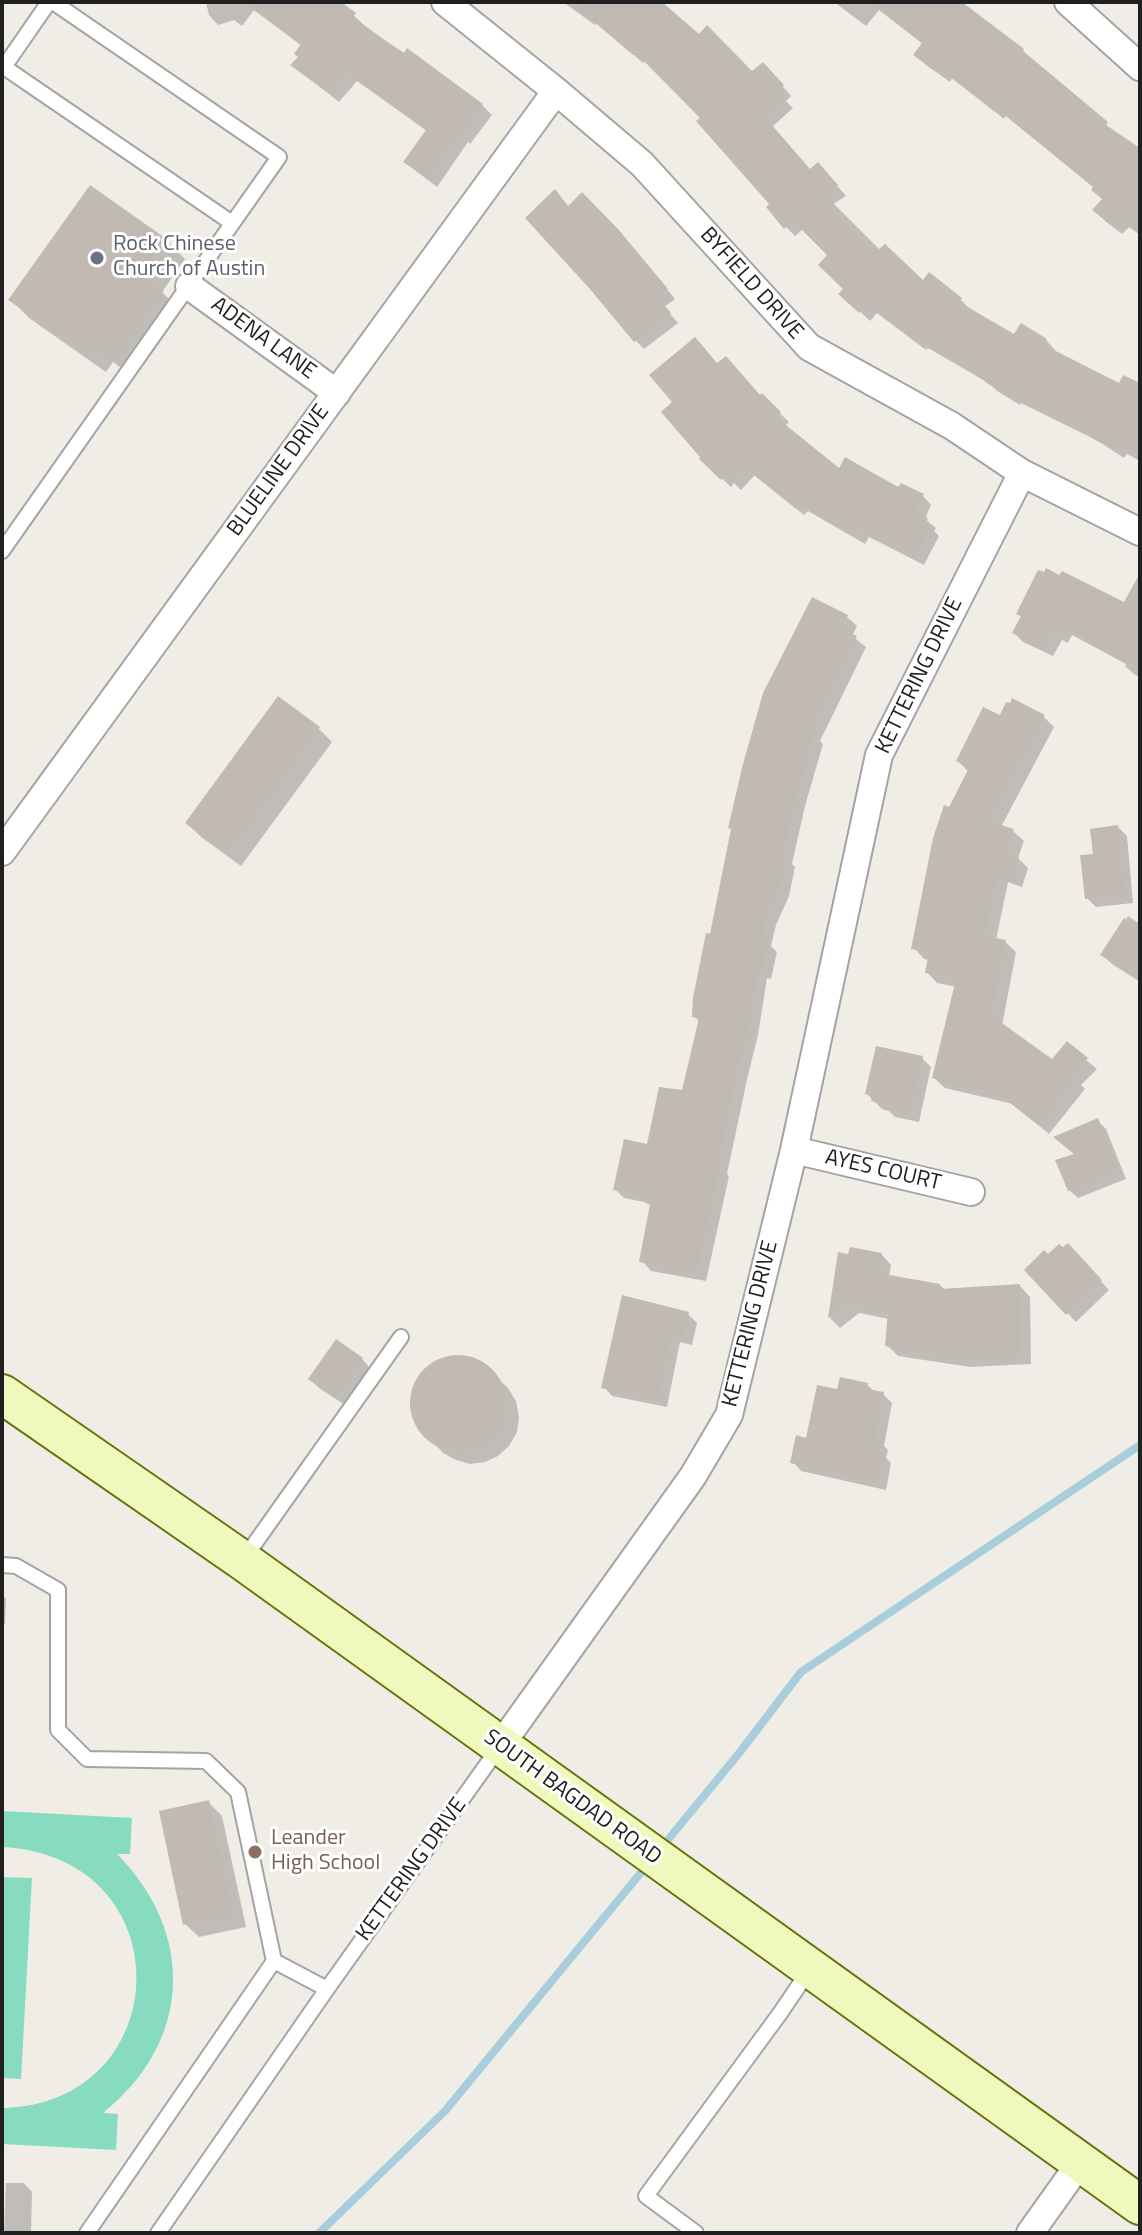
<!DOCTYPE html>
<style>
body{margin:0}
#map{position:relative;width:1142px;height:2235px;overflow:hidden;background:#f0ede6;font-family:"Titillium Web",sans-serif}
canvas{display:block}
.frame{position:absolute;inset:0;border:4px solid #202020;pointer-events:none}
</style>
<div id="map">
<canvas width="1142" height="2235"></canvas>
<div class="frame"></div>
</div>
<script>
const c = document.querySelector('canvas').getContext('2d');
c.lineJoin = 'round';
function fill(path, color) {
  c.fillStyle = color;
  c.fill(path, 'evenodd');
}
function stroke(path, color, width, dash) {
  c.strokeStyle = color;
  c.lineWidth = width;
  c.lineCap = dash ? 'butt' : 'round';
  c.setLineDash(dash || []);
  c.stroke(path);
}
function write(font, color, halo, rows, align = 'center') {
  c.font = font + ' "Titillium Web",sans-serif';
  c.lineWidth = 6;
  c.setLineDash([]);
  c.textBaseline = 'middle';
  c.strokeStyle = halo;
  c.fillStyle = color;
  for (const [text, x, y, turn = 0] of rows) {
    c.save();
    c.translate(x, y);
    c.rotate((+turn || 0) * Math.PI / 180);
    c.textAlign = isNaN(turn) ? turn : align;
    if (halo) c.strokeText(text, 0, 0);
    c.fillText(text, 0, 0);
    c.restore();
  }
}
const pitch = new Path2D(`
 M2,1811l130,7 -2,36h-13c79,80 75,188 -14,259l15,1 -2,36 -114,-6v-36c176,-3 183,-252 0,-261z
 M2,1877l30,1 -11,201 -19,-1z`);
const shadow = new Path2D(`
 M206,2h133l25,23 -1,1 119,79 10,10 -22,29 -2,-2 -31,45 -21,-16 -10,-9 21,-31 -70,-50 -18,21 -46,-37 7,-8 2,-11 -48,-36 -12,16 -8,-6 -16,5 -9,-10z
 M563,2h96l40,35 53,37h20l19,22 -5,5 7,7 -21,19 39,44 16,3 19,22 -14,9 48,47 43,31 38,17 9,9 45,28 31,3 9,10 -1,2 66,34 20,1v74l-13,-7 -3,4 -26,-17 -77,-38 -1,2 -23,-14 -7,-7 -62,-36 -2,2 -49,-37 -7,8 -29,-28 4,-4 -15,-34 -27,-26 -8,7 -9,-9 -14,-23 -69,-86 -57,-58 -3,3 -46,-40 -2,2z
 M834,2h125l158,132 23,16v85l-11,-8 -7,7 -17,-13 -10,-11 9,-10 -9,-12 -89,-72 -2,3 -52,-41 -2,4 -24,-17 -10,-11 7,-10 -44,-34 -13,16z
 M569,208l57,32 49,59 -11,8 14,16 -34,26 -9,-9z
 M167,241l18,18 -23,33 18,18 -47,67 -20,-15 -7,10 -77,-54 -18,-18z
 M718,365l43,32 1,-1 27,26 -4,4 55,45 83,25 8,9 -6,14 11,9 -2,3 5,5 -15,29 -55,-28 -4,7 -57,-33 -4,4 -49,-40 -14,15 -7,-7 -3,4 -30,-28z
 M813,600l34,17 10,9 -5,10 14,11 -46,94 3,3 -18,62 -13,58 3,3 -6,29 -13,29 -5,21 6,6 -6,27 -4,-1 -9,57 -10,40 -21,99 2,2 -23,105 -55,-10 -9,-10 10,-55 -8,-4 -20,-4 -9,-9 34,-43 35,-54 16,-70 -6,-6 18,-80z
 M1125,605l15,4v68l-6,-3 -9,-8 1,-2 -54,-29 -4,8 -6,-3 -9,16 -30,-14 -9,-9 8,-15 -4,-5z
 M1044,717l10,10 -53,100 12,4 11,10 -6,17 10,10 -6,19 -14,-5 -12,58 9,2 11,10 -14,74 51,35 14,-17 30,25 -16,16 4,4 -36,45 -36,-30 -68,-16 -11,-10 23,-91 -20,-4 -10,-11 2,-12 -5,-1 -10,-11 36,-138 19,-38 -11,-11 43,-43z
 M318,728l14,14 -91,124 -40,-29 -14,-14z
 M1118,827l9,9 6,67 -37,4 -9,-9 8,-42z
 M1128,916l12,8v58l-28,-18 -9,-9z
 M922,1058l9,9 -12,55 -24,-5 -6,-6 -7,-2 -15,-15z
 M1098,1121l8,8 20,50 -48,19 -9,-8 7,-35z
 M1067,1246l42,44 -33,32 -49,-52z
 M881,1254l10,11 -2,12 51,8 5,5 75,-4 10,11 1,67 -61,3 -72,-11 -11,-11 2,-26 -30,-6 -19,15 -10,-10 10,-63z
 M688,1314l9,9 -5,22 -12,-3 -13,65 -55,-11 -8,-9z
 M451,1358h16l15,5 26,25 8,13 3,16 -2,15 -8,14 -11,10 -13,6 -15,2 -14,-4 -13,-7 -24,-26 -6,-14 -1,-14 4,-15 8,-12 13,-9z
 M362,1359l8,9 -25,37 -26,-17 -9,-9z
 M867,1385l8,7 8,2 9,9 -8,43 4,4 -2,8 5,5 -5,27 -85,-19 -8,-9 46,-70z
 M2,1594l4,5 -1,25 -3,-1z
 M208,1802l14,14 24,111 -47,10 -14,-13z
 M6,2183h18l8,9 -1,41h-27z`);
const stream = new Path2D(`
 M662,1847l78,-95 61,-80 339,-227
 M319,2233l126,-122 203,-247`);
const building = new Path2D(`
 M243,2h98l15,11 -3,4 33,24 18,12 3,-5 76,56 -24,31 -2,-1 -30,44 -24,-16 23,-32 -80,-58 -18,21 -38,-28 8,-8 -4,-3 7,-10z
 M571,2h91l37,32 8,-9 45,46 11,-9 21,23 -6,5 7,8 -21,18 46,53 8,-7 20,23 -13,10 54,54 6,-5 38,36 6,-8 33,26 -3,4 55,32 7,-11 26,16 -3,6 75,38 4,-8 17,8v73l-22,-12 -3,6 -25,-13 1,-2 -80,-40 -1,2 -25,-15 1,-2 -68,-40 -2,2 -49,-37 -8,8 -21,-19 5,-5 -25,-24 9,-10 -34,-34 -9,8 -18,-22 3,-3 -73,-83 4,-3 -65,-66 -2,3z
 M869,2h93l62,47 -1,2 85,71 -2,3 34,23v86l-23,-16 -6,7 -19,-15 10,-11 -11,-9 2,-3 -98,-80 -2,3 -52,-40 -3,3 -25,-18 9,-12z
 M90,185l78,55 -26,36 22,15 -49,69 -21,-14 -7,9 -79,-55z
 M555,189l13,17 14,-14 36,37 50,60 -11,8 14,16 -37,29 -45,-54 -64,-70z
 M695,337l22,26 9,-7 34,39 2,-2 19,19 -5,5 63,51 6,-11 53,30 3,-4 23,11 -9,18 13,6 -3,5 6,3 -16,32 -56,-29 -4,8 -57,-33 -3,4 -50,-40 -14,14 -7,-6 -3,4 -22,-21 1,-2 -39,-45 11,-10 -23,-27z
 M1046,568l13,7 3,-4 62,31 16,-29v96l-77,-41 -4,8 -7,-4 -9,17 -31,-16 9,-17 -5,-2 22,-44 6,2z
 M812,597l36,18 -6,14 15,7 -47,96 4,1 -17,63 -14,59 3,1 -6,30 -13,29 -5,25 7,1 -7,30 -4,-1 -8,55 -11,39 -20,100 2,1 -24,108 -58,-11 12,-63 -16,-3 1,-2 -23,-4 11,-51 23,5 12,-57 23,3 17,-72 -7,-1 1,-19 13,-65 4,1 21,-105 -3,-1 15,-64 20,-71z
 M278,696l42,31 -94,127 -41,-31z
 M1012,698l33,17 -57,106 26,8 -8,23 13,4 -7,22 -14,-5 -13,63 21,4 -14,76 60,43 15,-18 21,17 -16,16 4,3 -38,48 -38,-30 -68,-17 24,-99 -31,-6 4,-21 -18,-3 22,-111 11,-33 5,2 20,-39 -13,-7 27,-54 17,8 6,-13 4,1z
 M1118,825l7,70 -40,4 -5,-44 13,-1 -3,-25z
 M1124,918l16,10v52l-40,-25z
 M876,1046l47,10 -13,59 -26,-6 1,-5 -14,-3 1,-5 -7,-2z
 M1098,1118l18,44v9l-48,20 -13,-31 19,-6 -21,-17z
 M1068,1243l34,37 -36,35 -42,-45 20,-20 4,4 11,-10 4,3z
 M850,1247l32,6 -4,20 62,11v5l80,-5 1,70 -63,4 -73,-12 3,-35 -41,-8 -19,15 10,-66 10,2z
 M622,1295l67,17 -5,26 -13,-3 -12,64 -58,-11z
 M336,1339l27,19 -28,40 -27,-19z
 M410 1403a48 48 0 1 1 96 0a48 48 0 1 1-96 0Z
 M840,1377l28,6 -1,6 17,3 -9,46 5,1 -3,12 7,1 -7,30 -87,-19 6,-28 10,3 11,-53 20,4z
 M209,1800l24,114 -50,11 -24,-114z`);
const service = new Path2D(`
 M49,2l-45,65 228,156
 M2,551l277,-394 -226,-155
 M243,1560l158,-223
 M2,1565l14,1 42,24v140l29,29 119,2 32,31 36,169 -187,272
 M274,1961l53,28
 M158,2233l169,-244 173,-243
 M696,2233l-50,-37 135,-184 29,-43`);
const minor = new Path2D(`
 M445,2l111,89 86,73 167,183 143,79 70,47 118,59
 M1068,2l72,65
 M189,286l148,107
 M2,852l554,-761
 M794,1150l177,42
 M500,1746l193,-270 36,-61 65,-265 85,-395 143,-282
 M1030,2233l50,-70`);
const secondary = new Path2D(`
 M2,1394l240,166 898,645`);
const markers = [
 [97,258,8,"#6b7280"],
 [255,1852,8,"#8d6e63"]
];
const worshipNames = [
 ["Rock Chinese",113,245],
 ["Church of Austin",113,270]
];
const streetNames = [
 ["BYFIELD DRIVE",751,284,48],
 ["ADENA LANE",263,339,36],
 ["BLUELINE DRIVE",279,471,-54],
 ["KETTERING DRIVE",920,676,-64],
 ["AYES COURT",883,1171,13],
 ["KETTERING DRIVE",751,1324,-76],
 ["SOUTH BAGDAD ROAD",572,1798,36],
 ["KETTERING DRIVE",412,1870,-54]
];
const educationNames = [
 ["Leander",271,1839],
 ["High School",271,1864]
];
fill(pitch, '#87dcc0');
fill(shadow, '#0003');
stroke(stream, '#a8cddc', 8);
fill(building, '#c1bab3');
stroke(service, '#a4a4a4', 18);
stroke(minor, '#a4a4a4', 30);
stroke(secondary, '#637508', 42);
stroke(service, '#fff', 14);
stroke(minor, '#fff', 26);
stroke(secondary, '#f1f8bd', 38);
for (const [x, y, r, color] of markers) {
  const dot = new Path2D();
  dot.arc(x, y, r, 0, 2 * Math.PI);
  c.fillStyle = color;
  c.fill(dot);
  stroke(dot, '#fff', 3);
}
write('22px', '#5b616d', '#fff', worshipNames, 'left');
write('22px', '#202020', '#fff', streetNames);
write('22px', '#785e54', '#fff', educationNames, 'left');
</script>
